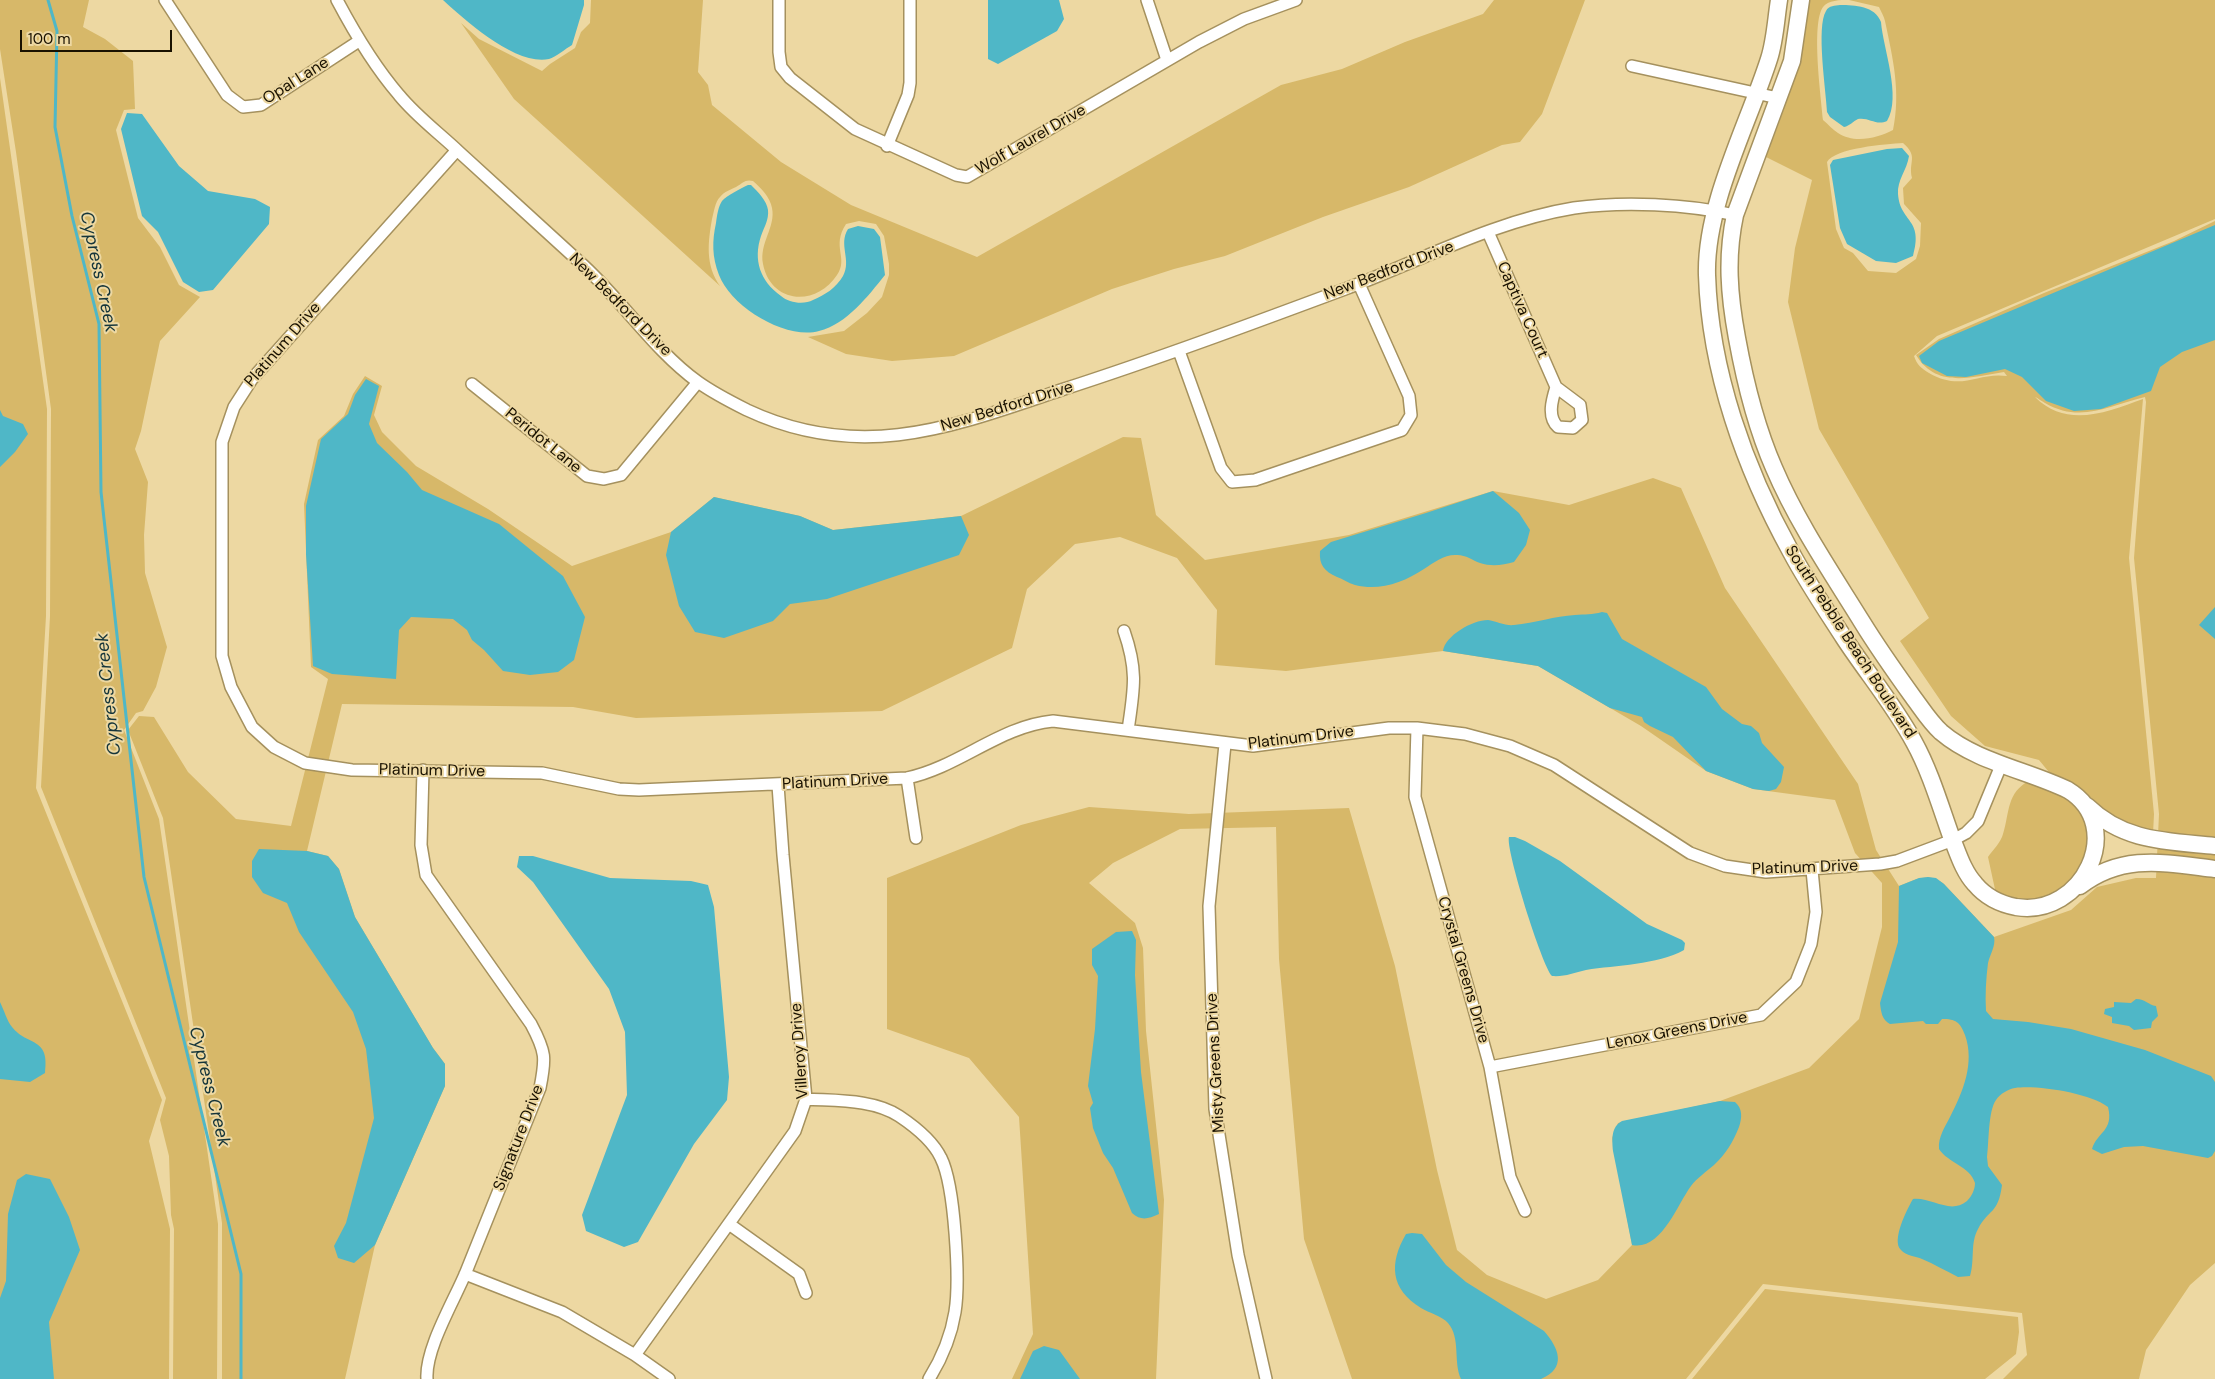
<!DOCTYPE html>
<style>
body{margin:0}
#map{position:relative;width:2215px;height:1379px;overflow:hidden;background:#edd8a2;font-family:"DM Sans",sans-serif}
canvas{display:block}
.scale{position:absolute;left:20px;top:30px;width:152px;height:22px;box-sizing:border-box;border:2px solid #191100;border-top:0;padding-left:6px;font-size:15px;line-height:18px;white-space:nowrap;color:#191100;-webkit-text-stroke:4px #edd8a2;paint-order:stroke}
</style>
<div id="map">
<canvas width="2215" height="1379"></canvas>
<div class="scale">100 m</div>
</div>
<script>
const c = document.querySelector('canvas').getContext('2d');
c.lineJoin = 'round';
function fill(path, color) {
  c.fillStyle = color;
  c.fill(path, 'evenodd');
}
function stroke(path, color, width, dash) {
  c.strokeStyle = color;
  c.lineWidth = width;
  c.lineCap = dash ? 'butt' : 'round';
  c.setLineDash(dash || []);
  c.stroke(path);
}
function write(font, color, halo, rows, align = 'center') {
  c.font = font + ' "DM Sans",sans-serif';
  c.lineWidth = 4;
  c.setLineDash([]);
  c.textBaseline = 'middle';
  c.strokeStyle = halo;
  c.fillStyle = color;
  for (const [text, x, y, turn = 0] of rows) {
    c.save();
    c.translate(x, y);
    c.rotate((+turn || 0) * Math.PI / 180);
    c.textAlign = isNaN(turn) ? turn : align;
    if (halo) c.strokeText(text, 0, 0);
    c.fillText(text, 0, 0);
    c.restore();
  }
}
const green = new Path2D(`
 M0,0h89l-6,27 22,12 28,22 2,48 -11,1 -8,20 22,88 22,29 19,38 21,12 -40,44 -19,90 -6,18 13,33 -4,53 1,38 22,74 -11,40 -13,24 -7,2 -12,17 35,89 59,405 -1,155h-44l1,-150 -3,-14 -2,-59 -9,-36 6,-22 -125,-311 9,-171 1,-207 -35,-257 -16,-103z
 M591,0h112l-5,72 10,13 4,20 69,57 70,43 126,52 304,-172 61,-16 63,-27 78,-28 11,-14h91l-43,114 -22,28 -18,3 -93,42 -86,30 -98,39 -51,13 -62,20 -158,67 -62,5 -46,-7 -38,-17 36,-6 23,-18 15,-16 7,-22v-11l-5,-28 -8,-12 -17,-3 -13,3c-15,23 3,34 -9,51 -21,32 -66,29 -74,-11 -4,-21 13,-37 9,-56 -2,-11 -11,-20 -19,-27 -8,-2 -10,2 -17,6 -6,3 -11,4 -16,10 -5,5 -6,15 -8,22 -4,23 -7,46 8,67l-206,-187 -53,-76 18,16 63,32 8,-7 25,-16 6,-16 9,-9z
 M1808,0h407v219l-278,117 -23,20c3,9 7,12 15,17 33,19 48,-1 78,3l-3,-4c-33,5 -67,17 -88,-17l23,-16 105,-46 130,-52 41,-20v1042l-25,22 -44,65 -7,29h-136l24,-24 -5,-42 -259,-29 -77,95h-334l-48,-140 -25,-280 -3,-132 -96,2 -67,34 -24,20 46,40 8,25 3,83 18,169 -8,179h-144l21,-45 -14,-217 -50,-59 -82,-29v-151l134,-53 68,-18 100,7 160,-6 46,158 42,204 20,80 30,25 59,24 52,-19 34,-35 -20,-107 6,-15 102,-22 89,-33 50,-49 23,-92v-44l-27,-30 -20,-53 -82,-11 -47,-18 -65,-45 -103,-60 -95,-15 -157,20 -71,-6 2,-55 -40,-52 -57,-21 -45,7 -48,45 -15,59 -130,63 -246,7 -63,-11 -231,-3 -35,147 21,5 11,13 16,48 78,131 12,16v22l-70,159 -30,134h-123v-156l-59,-405 -35,-88 11,-14 15,1 34,55 48,47 55,7 37,-147 -17,-12 -7,-163 14,-64 26,-24 9,-22 12,-18 17,10 -8,29 8,17 34,34 72,43 84,57 99,-34 43,-35 86,19 33,14 128,-14 162,-79 18,1 15,77 49,45 144,-25 144,-44 76,14 84,-27 28,10 44,100 133,196 18,66 23,36c17,-7 30,-14 45,-2l50,53 77,-27 26,-23 39,-9h20l3,-64 -25,-256 12,-156 -1,-5c-35,8 -64,27 -100,6 -4,-2 -7,-5 -10,-6 32,32 72,15 108,2l-14,159 25,256 -1,20 -28,-8 -27,-17 -17,-18 -28,-14 -14,-17 -54,-14 -34,-30 -51,-75 29,-23 -110,-189 -31,-127 7,-54 17,-68 -46,-23c20,-51 38,-102 42,-157zM1849,0l30,7c2,5 5,9 6,14 8,38 16,71 8,109 -15,8 -39,14 -55,3 -5,-3 -10,-9 -15,-13 -2,-24 -12,-96 0,-113 5,-7 17,-7 26,-7zM1903,143c16,14 5,18 9,35l-9,10 1,16 17,19 -1,23 -4,13 -20,14 -28,-2 -15,-18 -9,-5 -8,-19 -9,-67c8,-14 59,-18 76,-19z
 M0,78l47,331 -1,207 -10,172 126,312 -13,41 21,88 -1,150h-169z
 M2030,780l35,15 22,25 2,29 -19,37 -28,14 -23,1 -23,-7 -8,-37c5,-7 13,-15 15,-23 7,-22 3,-41 27,-54z
 M1765,1289l253,28 1,15 -3,22 -31,25h-293z`);
const water = new Path2D(`
 M443,0h141v5l-12,40c-7,4 -16,12 -23,14 -33,7 -83,-38 -106,-59z
 M988,0h71l5,19 -7,12 -59,33 -10,-5z
 M1840,5c15,0 35,1 41,17 2,26 21,75 6,99 -11,5 -18,-4 -29,-2 -5,2 -8,7 -14,8l-14,-10 -3,-5c-1,-22 -11,-85 -1,-101 3,-6 9,-5 14,-6z
 M127,113l15,1 37,52 29,25 47,8 15,8 -1,17 -56,66 -14,2 -16,-10 -25,-50 -16,-16 -21,-87z
 M1902,148l7,8c-2,14 -12,24 -11,38 2,29 26,24 15,62l-17,7 -20,-2 -29,-17 -7,-16 -10,-63 3,-5 54,-11z
 M748,185h3c7,7 16,16 17,25 1,10 -4,17 -7,26 -8,24 -1,45 20,60 8,7 23,9 32,4 12,-5 23,-12 30,-24 9,-16 -5,-31 5,-47l10,-3 16,3 6,8 5,38c-17,21 -38,49 -66,56 -33,9 -88,-24 -100,-56 -7,-18 -7,-34 -3,-52 1,-7 2,-16 6,-22 4,-5 20,-13 26,-16z
 M2215,225v115l-33,12 -22,15 -9,24 -50,18 -27,2 -28,-10 -24,-24 -17,-8 -39,8 -19,-1 -25,-13 -3,-7 20,-15z
 M366,379l13,7 -10,38 8,19 30,29 15,18 77,34 64,52 22,41 -11,43 -16,12 -28,3 -27,-4 -19,-21 -12,-10 -5,-10 -14,-11 -42,-2 -12,13 -3,49 -64,-5 -19,-8 -7,-112v-48l15,-67 27,-25 7,-19z
 M0,410l3,6 20,8 5,10 -13,18 -15,15z
 M1493,491l26,22 11,17 -4,15 -12,17c-11,3 -22,5 -34,1 -8,-3 -15,-9 -25,-8 -11,0 -22,8 -31,14 -21,14 -45,22 -69,16 -7,-2 -12,-6 -18,-8 -13,-6 -18,-12 -17,-26l11,-9 95,-29z
 M714,497l86,19 33,14 128,-14 8,19 -10,20 -132,44 -37,5 -17,17 -49,17 -29,-6 -16,-26 -13,-51 5,-23z
 M2215,607v32l-16,-14z
 M1602,612l5,1 15,26 84,48 16,22 20,15 9,2 8,7 3,10 22,24 -3,15 -5,7 -7,2 -16,-2 -47,-18 -33,-34 -23,-11 -6,-4 -2,-5 -32,-9 -72,-42 -95,-15c2,-15 29,-31 45,-31 8,1 17,6 26,5 21,-2 41,-9 61,-10 10,-1 17,0 27,-3z
 M1509,837h6l10,4 35,20 87,63 35,16 3,3 -1,7c-27,15 -68,15 -98,20 -12,3 -22,7 -34,6 -10,-10 -47,-128 -43,-139z
 M259,849l48,2 21,5 11,13 16,48 78,131 12,16v22l-70,159 -21,18 -16,-5 -4,-12 12,-23 28,-105 -8,-69 -13,-37 -54,-80 -12,-29 -24,-10 -11,-16v-16z
 M519,856h14l77,22 81,3 17,4 6,22 15,170 -2,23 -33,44 -56,98 -14,5 -38,-16 -4,-16 45,-120 -2,-63 -16,-43 -76,-107 -16,-15z
 M1928,877l8,1 8,6 50,53c2,9 -4,17 -6,26 -2,16 -3,32 -2,48l7,8 35,3 43,7 74,21 66,26 4,6v69l-3,5 -4,2 -65,-12 -19,1 -22,7 -10,-5c5,-17 22,-18 16,-42 -19,-14 -70,-22 -93,-19 -7,1 -15,6 -19,12 -8,11 -7,43 -9,57l1,9 14,19c-4,30 -13,23 -24,44 -8,14 -3,32 -8,47l-12,1c-12,-6 -24,-13 -36,-18 -6,-3 -16,-3 -21,-9 -10,-9 6,-41 12,-51 19,-2 37,16 54,2 5,-5 8,-12 8,-18 -5,-17 -27,-20 -36,-34 -1,-12 6,-22 11,-32 13,-25 25,-54 15,-82 -5,-13 -9,-16 -23,-16l-4,5h-12l-3,-3 -33,3c-8,-4 -9,-12 -10,-21l18,-61 1,-56 20,-8z
 M1132,931l4,9 -1,35 6,97 18,142c-11,5 -18,7 -27,-1l-19,-45 -10,-15 -10,-25 -3,-20 3,-5 -5,-17 7,-57 3,-53 -6,-11v-16l24,-17z
 M2136,999c10,0 12,6 20,7l2,10 -6,6 -1,6 -17,2 -5,-4 -17,-3v-6l-8,-3 1,-5 9,-2v-5l17,1z
 M0,1002c4,8 7,19 12,25 16,20 38,9 33,46l-15,9 -30,-3z
 M1720,1101l15,1c8,7 7,16 4,25 -6,15 -13,27 -25,38 -8,7 -17,13 -23,21 -14,19 -30,65 -59,59l-19,-94c-1,-12 -2,-24 9,-30z
 M26,1174l24,5 19,38 11,33 -31,72 5,57h-54v-81l6,-17 2,-67 9,-34z
 M1412,1233l10,1 24,31 20,17 78,49c15,17 23,37 -3,48h-80c-8,-17 0,-41 -13,-56 -6,-7 -19,-10 -27,-15 -31,-19 -32,-45 -15,-74z
 M1044,1346l15,4 21,29h-60l13,-28z`);
const stream = new Path2D(`
 M48,0l9,31 -2,96 17,89 27,108 2,168 43,385 97,397v105`);
const street = new Path2D(`
 M165,0l62,95 16,12 18,-2 98,-64
 M337,0c18,34 37,66 62,95 17,21 40,38 59,56 42,38 84,77 126,115 39,36 71,85 114,116 14,10 33,20 49,28 113,53 205,17 314,-20 96,-31 190,-66 284,-101 75,-28 149,-68 229,-81 49,-7 113,-4 161,7
 M779,0v52l2,15 9,11 65,51 101,46 11,2 232,-135 45,-23 52,-19
 M1147,0l20,60
 M1632,66l146,32
 M887,146l21,-51 2,-12v-83
 M457,150l-205,229 -18,28 -12,35v214l9,31 21,40 22,20 31,16 47,7 190,3 77,16 20,1 268,-12c52,-11 93,-52 146,-57l200,25 136,-18h28l48,6 45,12 44,19 136,88 35,13 41,6 114,-8 17,-3 56,-21 13,-7 12,-12 24,-58
 M1488,232l68,155c-4,13 -9,30 2,40l15,1 9,-8 -2,-15 -24,-18
 M1179,351l42,117 11,14 23,-2 147,-50 9,-15 -2,-19 -50,-112
 M472,384l115,92 17,3 17,-4 77,-93
 M1124,631c14,40 10,58 4,99
 M1417,728l-2,69 75,270 20,110 15,34
 M1225,744l-16,162 6,203 23,146 28,124
 M423,770l-2,75 5,30 105,149c15,28 15,34 9,64 -25,61 -49,123 -74,184 -12,29 -41,77 -39,107
 M907,778l9,60
 M1490,1067l271,-52 35,-33 15,-38 5,-32 -4,-42
 M806,1099c30,2 67,0 93,17 15,10 34,25 42,42 14,28 19,123 14,154 -4,25 -13,46 -26,67
 M729,1224l70,50 7,19
 M465,1274l97,38 73,43 34,24
 M635,1355l160,-224 11,-32 -23,-244 -5,-70`);
const secondary = new Path2D(`
 M1779,0c-3,19 -4,41 -10,59 -21,66 -64,146 -62,216 3,96 38,194 84,277 16,30 35,58 53,86 23,35 50,67 70,104 16,29 26,63 37,94 7,17 12,35 24,48 10,12 25,20 41,23 67,11 111,-81 52,-117 -41,-20 -92,-28 -127,-58 -11,-10 -19,-23 -28,-35 -18,-25 -35,-49 -51,-75 -31,-50 -65,-100 -88,-154 -18,-41 -29,-86 -37,-130 -8,-43 -11,-81 -2,-123l57,-154 9,-61
 M2087,806c37,36 80,35 128,40
 M2080,886c43,-33 85,-23 135,-17`);
const streetNames = [
 ["Opal Lane",296,81,-32],
 ["Wolf Laurel Drive",1031,140,-30],
 ["New Bedford Drive",1389,271,-21],
 ["New Bedford Drive",620,305,45],
 ["Captiva Court",1522,310,66],
 ["Platinum Drive",283,345,-49],
 ["New Bedford Drive",1007,407,-17],
 ["Peridot Lane",543,441,39],
 ["South Pebble Beach Boulevard",1850,642,57],
 ["Platinum Drive",1301,738,-7],
 ["Platinum Drive",432,771,1],
 ["Platinum Drive",835,782,-3],
 ["Platinum Drive",1805,868,-2],
 ["Crystal Greens Drive",1463,970,74],
 ["Lenox Greens Drive",1677,1031,-11],
 ["Villeroy Drive",800,1051,-94],
 ["Misty Greens Drive",1216,1063,-93],
 ["Signature Drive",519,1138,-69]
];
const waterNames = [
 ["Cypress Creek",98,272,78],
 ["Cypress Creek",109,694,-96],
 ["Cypress Creek",209,1087,76]
];
fill(green, '#d7b869');
fill(water, '#4fb7c7');
stroke(stream, '#4fb7c7', 3);
stroke(street, '#a5915e', 14);
stroke(secondary, '#a5915e', 19);
stroke(street, '#fff', 11);
stroke(secondary, '#fff', 16);
write('16px', '#191100', '#edd8a2', streetNames);
write('italic 18px', '#15353a', '#edd8a2', waterNames);
</script>
